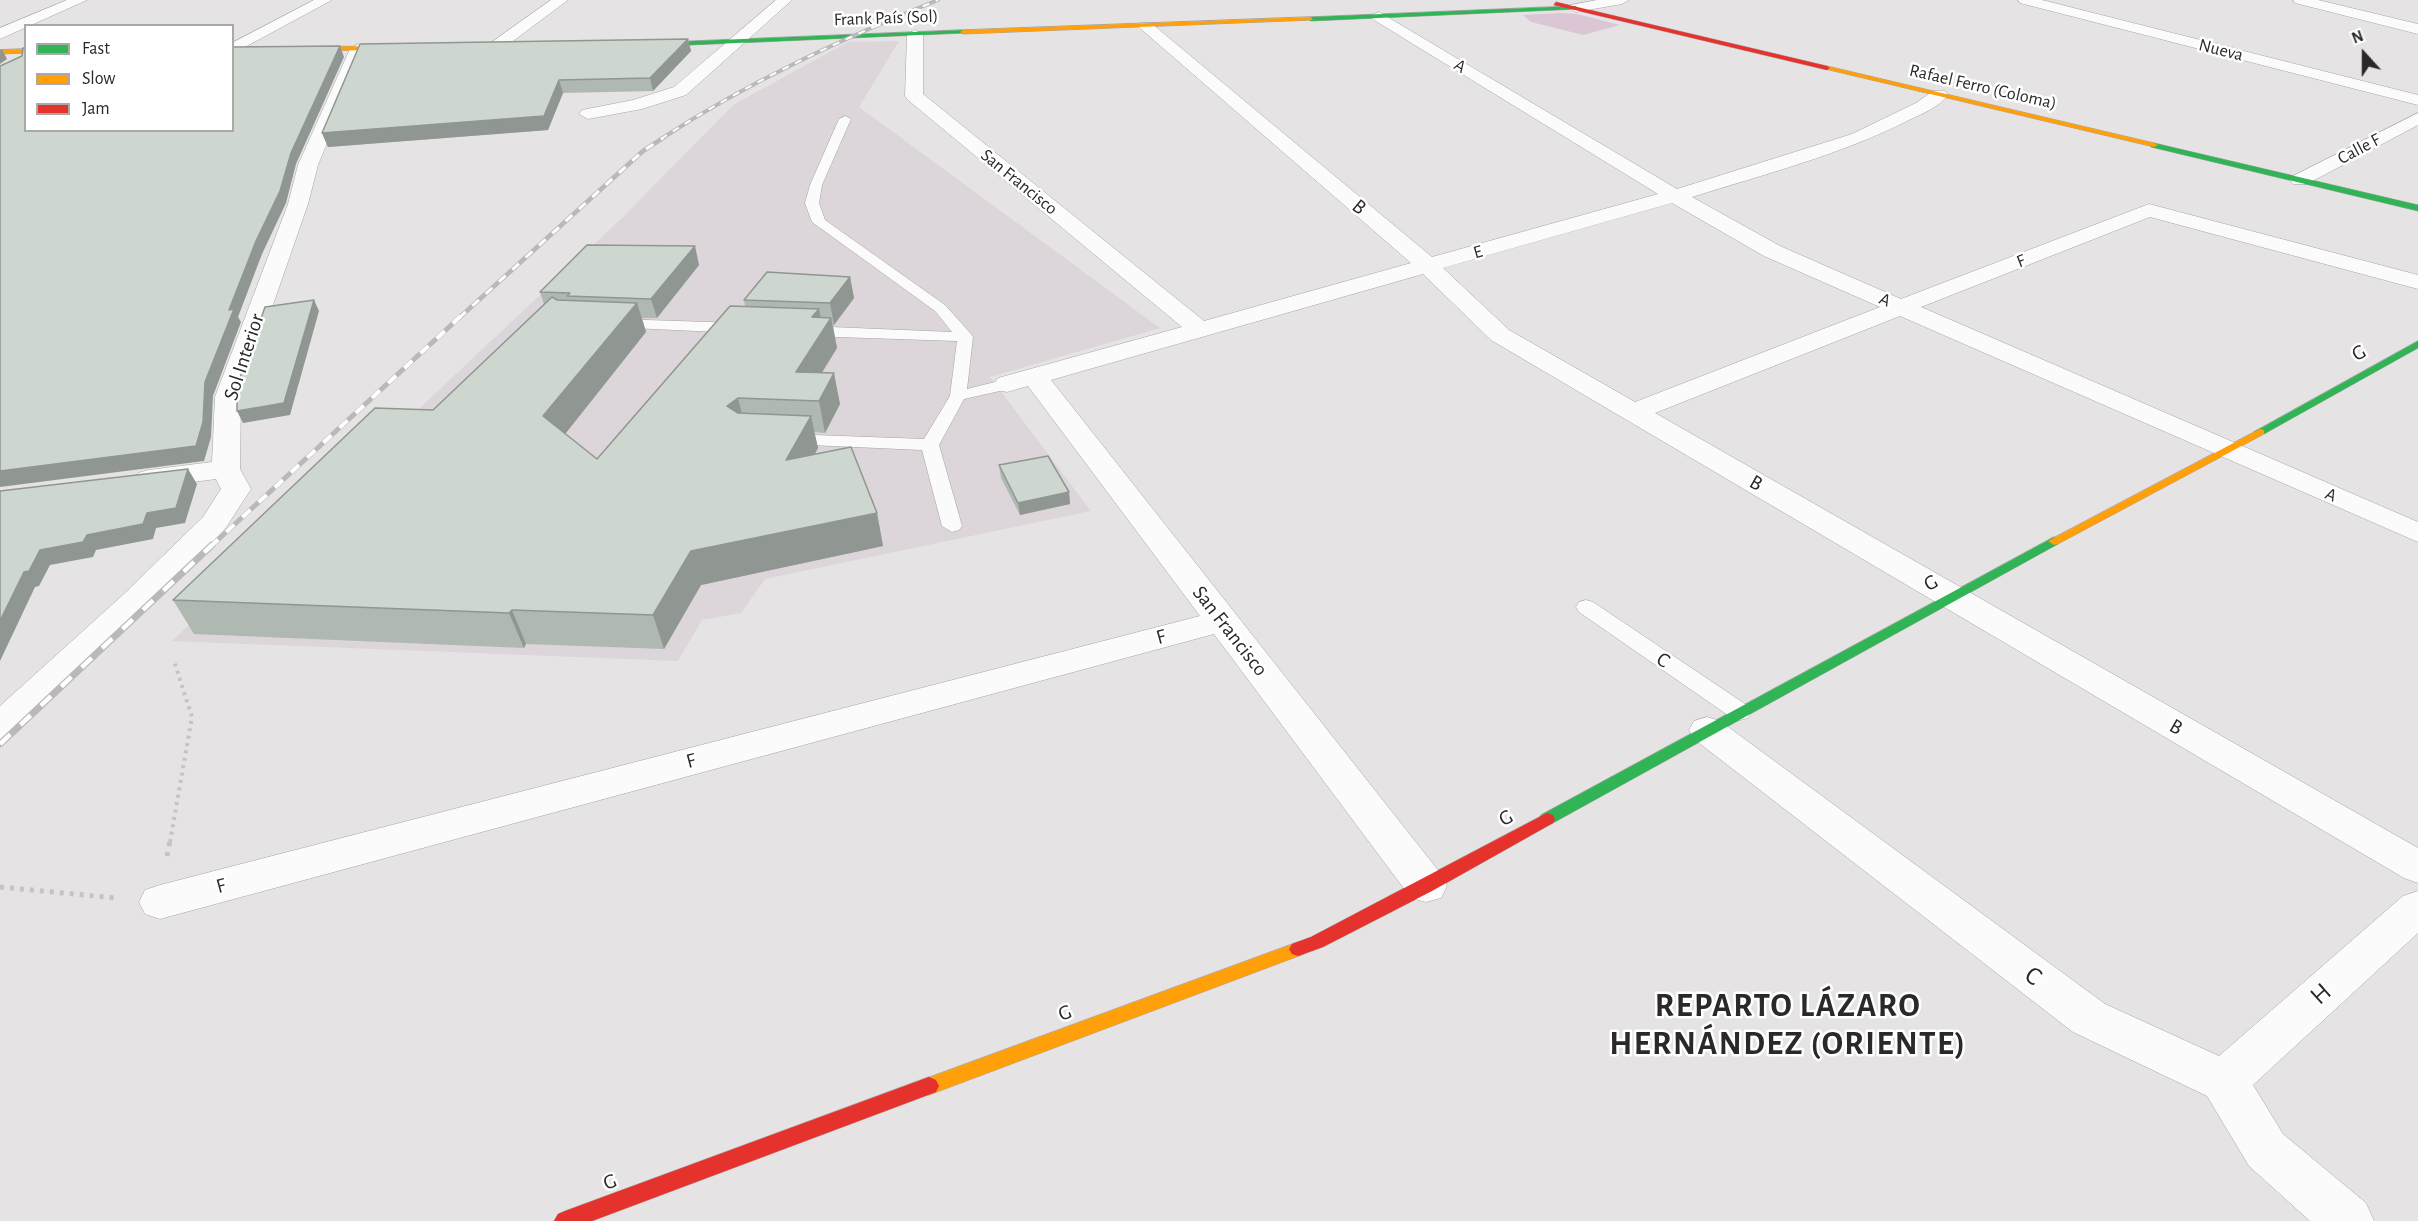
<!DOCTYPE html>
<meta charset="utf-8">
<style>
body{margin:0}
#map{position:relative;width:2418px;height:1221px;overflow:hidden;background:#e5e3e4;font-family:"Alegreya Sans",sans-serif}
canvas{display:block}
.legend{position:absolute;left:24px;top:24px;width:210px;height:108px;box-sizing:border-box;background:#fff;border:2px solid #aaa9a9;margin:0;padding:8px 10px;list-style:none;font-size:18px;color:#2a2829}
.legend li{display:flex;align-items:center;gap:12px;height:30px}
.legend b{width:30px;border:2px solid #aaa9a9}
.north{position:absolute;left:2334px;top:24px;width:60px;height:60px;-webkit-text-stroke:4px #fff;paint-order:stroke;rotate:339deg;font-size:16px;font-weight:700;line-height:24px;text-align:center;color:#2a2829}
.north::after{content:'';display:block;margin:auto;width:21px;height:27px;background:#2a2829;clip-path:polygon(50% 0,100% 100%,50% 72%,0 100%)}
</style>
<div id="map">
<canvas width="2418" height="1221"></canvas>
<ul class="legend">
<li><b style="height:8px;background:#30b455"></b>Fast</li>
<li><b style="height:8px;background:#ff9f0a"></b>Slow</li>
<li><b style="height:8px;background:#e5322d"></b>Jam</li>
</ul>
<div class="north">N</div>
</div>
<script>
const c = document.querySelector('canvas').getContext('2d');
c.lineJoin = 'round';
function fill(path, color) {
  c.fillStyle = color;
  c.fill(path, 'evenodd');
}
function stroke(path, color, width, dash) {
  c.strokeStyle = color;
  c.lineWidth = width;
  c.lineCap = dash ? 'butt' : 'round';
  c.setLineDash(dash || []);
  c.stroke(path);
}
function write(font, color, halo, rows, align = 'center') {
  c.font = font + ' "Alegreya Sans",sans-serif';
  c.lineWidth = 5;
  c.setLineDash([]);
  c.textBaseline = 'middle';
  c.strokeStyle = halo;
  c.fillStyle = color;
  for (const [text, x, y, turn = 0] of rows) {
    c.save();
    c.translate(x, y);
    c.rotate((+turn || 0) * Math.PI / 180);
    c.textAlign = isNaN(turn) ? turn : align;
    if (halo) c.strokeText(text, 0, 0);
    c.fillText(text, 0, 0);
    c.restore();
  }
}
const built = new Path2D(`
 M899,41l-40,66 301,221 -170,49 101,134 -326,68 -24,34 -39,7 -24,41 -506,-20 451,-424 110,-112 115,-63z`);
const green = new Path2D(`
 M1560,13l17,1 43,11 -37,10 -52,-13 -8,-7z`);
const pathFar1 = new Path2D(`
 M170,842l22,-125 -18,-56`);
const path = new Path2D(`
 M167,856l3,-15
 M0,887l116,11`);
const lane = new Path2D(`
 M845,116l6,3 -29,66 -3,18 6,17 120,85 26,29 2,3 -6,52 40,-10 8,5 -2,4 -49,11 -25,46 23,81 -3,4 -7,2 -10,-6 -20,-76 -135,-6 -9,-5 9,-5 137,5 26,-43 7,-55 -150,-5 -8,-5 8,-5 145,6 -17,-21 -123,-89 -7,-19 5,-18 29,-66z
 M615,319l125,4 8,5 -8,5 -130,-6 -3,-3 3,-3z
 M1586,600l7,2 155,104 3,6 -3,6 -8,2 -8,-2 -153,-106 -3,-5 3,-5z`);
const street = new Path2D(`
 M67,0h20l-87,39v-11z
 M314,0h18l-100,54v-11z
 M551,0h17l-67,50h-12l-2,-3 2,-3z
 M776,0h16l-106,95 -44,14 -54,10 -9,-5 3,-4 51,-10 41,-13z
 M1597,0h32l-7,4 -46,8 -7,-4 2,-3z
 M2018,0h24l376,95v10l-398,-102z
 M2293,0h25l100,24v10l-123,-31z
 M1379,12l298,177 175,-55 64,-31 17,-12h12l3,4c-9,12 -26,19 -39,25 -69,35 -144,54 -217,77l88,49 121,53 248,-95 269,71v14l-268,-72 -229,90 497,215v20l-518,-226 -245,97 763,435v35l-14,-5 -913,-538 -68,-66 -372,106 390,494 6,12 -6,12 -15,4 -15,-4 -197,-264 -1054,285 -15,-5 -6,-12 6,-12 15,-5 1040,-269 -172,-230 -21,6 -9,-2 -4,-6 4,-6 184,-51 -274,-227 -3,-4 2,-61 8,-5 8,5v59l281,227 207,-58 -270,-234 -3,-3 3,-3h10l281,234 226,-63 -284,-174 -3,-3 3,-3zM1672,203l92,53 116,51 -245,95 -126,-72 -66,-62z
 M358,44l8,5 -48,116 -10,39 -67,193 -1,72 11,20 -26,40 -77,79 -135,128 -13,4v-34l124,-112 79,-77 18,-28 -5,-10 -68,9 -10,-3 -5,-6 5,-6 10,-3 64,-8 3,-65 73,-193 10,-39 52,-116z
 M2418,113v12l-111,59h-14l-3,-4 3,-4z
 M1707,717l13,4 385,283 114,52 184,-160 15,-5v42l-165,152 30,49 83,69 8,18h-64l-61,-55 -42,-70 -134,-64 -379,-293 -5,-9 5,-9z`);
const fast = new Path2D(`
 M1576,6l2,3 -267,12 -3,-2 3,-2z
 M963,30l2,3 -320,14 -3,-2 3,-2z
 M2154,143l264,62v6l-267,-64 -1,-2z
 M2418,341v7l-154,86h-8l-2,-2z
 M2054,537l6,4 -2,3 -505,279 -6,2 -6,-2 -2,-4 2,-4z`);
const slow = new Path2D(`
 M1311,17l2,3 -350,14 -3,-2 3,-2z
 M232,47l170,-1 3,2 -3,2 -170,1z
 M26,49v4l-26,1v-4z
 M1827,66l327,77 4,2 -4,2 -329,-78z
 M2260,429l4,1v4l-206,110 -4,1 -6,-4z
 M1298,942l6,2 3,5 -3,5 -375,141 -7,-3 -3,-6 3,-6z`);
const jam = new Path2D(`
 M1556,2l271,64 3,2 -3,2 -273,-65z
 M1547,813l6,2 2,4 -2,4 -121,68 -109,56 -25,9 -6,-2 -3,-5 3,-5 19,-7z
 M929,1077l7,3 3,6 -3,6 -344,129h-38l4,-7 7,-3z`);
const railFar3 = new Path2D(`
 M661,139c87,-57 181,-100 277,-139`);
const railFar2 = new Path2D(`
 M459,318l184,-167 20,-13`);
const railFar1 = new Path2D(`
 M210,547l251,-231`);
const rail = new Path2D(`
 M0,744l212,-199`);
const wall = new Path2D(`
 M688,39l3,12 -38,40 -90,2 -15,37 -220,17 -6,-14z
 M699,265l-42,53h-15l4,14 -81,102 32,25 148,-153 -1,-6 106,-23 4,21 -20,27h-1l4,23 -15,25 18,31 -15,29 -11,-1 4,16 -4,7 63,58 6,33 -182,39 -37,64 -138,-5 -2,4 -330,-14 -21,-34 260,-190 111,-106 -4,-12z
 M999,465l70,27 1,12 -50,11 -19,-37z`);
const shadedWall = new Path2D(`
 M688,39l3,12 -38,40 -3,-13z
 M340,46l4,11 -48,107 -10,39 -24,51 -24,63 3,5 -28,74 -2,41 -7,24 -204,26v-16l205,-89 24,-72 62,-157z
 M2,49l5,10 -7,5v-14z
 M559,80l4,13 -15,37 -220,17 -6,-14z
 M695,246l4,19 -42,53 -6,-19z
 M850,277l4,21 -20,27 -4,-22z
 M314,300l5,11 -29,104 -47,8 -6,-12z
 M637,303l9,29 -92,116 -11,-32z
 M819,309l4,22 8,-13 6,30 -33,53 -8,-29 16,-55z
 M834,373l6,31 -15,29 -6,-32z
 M738,398l8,32 -19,-24z
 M811,416l7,32 -24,45 -8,-33z
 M188,469l9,15 -12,39 -29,5 -3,11 -57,11 -3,7 -43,8 -11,21 -4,1 -35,74v-40l24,-49 16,-22 47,-15 60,-22z
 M1069,492l1,12 -50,11 -2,-12z
 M877,513l6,33 -182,39 -37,64 -11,-34 38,-64z
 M512,610l14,34 -2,4 -15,-35z`);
const building = new Path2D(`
 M688,39l-38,39 -91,2 -15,36 -222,17 38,-89z
 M340,46l-49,107 -11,38 -24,50 -27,69 5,-1 -29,73 -2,40 -7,24 -196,25v-405l22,-10 1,-8h3v82h206v-83z
 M587,245l108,1 -44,53 -84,-3 3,-3 -30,-1z
 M767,272l83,5 -20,26 -86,-3z
 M552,297l5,3 80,3 -94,113 54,43 133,-153 89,3 -7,8 19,1 -35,54 38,1 -15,28 -81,-3 -11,8 11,7 73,3 -25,44 65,-13 26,66 -186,38 -38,64 -141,-5 -3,3 -336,-13 202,-192 58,2z
 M314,300l-30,103 -47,8v-25l28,-79z
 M1048,456l21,36 -51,11 -19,-38z
 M188,469l-12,39 -29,5 -4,11 -56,11 -4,7 -43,8 -11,21 -5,1 -24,49v-130z`);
const farStreetnames = [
 ["Frank País (Sol)",886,18,-2],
 ["Nueva",2221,50,14],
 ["A",1460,66,31],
 ["Rafael Ferro (Coloma)",1983,87,13],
 ["Calle F",2359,149,-28],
 ["San Francisco",1019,182,39],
 ["E",1478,252,-16],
 ["F",2021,261,-21],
 ["A",1885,300,24],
 ["A",2331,495,24]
];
const streetNames = [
 ["B",1359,207,40],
 ["G",2359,353,-29],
 ["Sol Interior",244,357,-72],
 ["B",1756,483,30],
 ["G",1931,583,-29],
 ["San Francisco",1230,631,52],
 ["F",1161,637,-15],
 ["C",1663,660,34],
 ["B",2176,727,30],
 ["F",691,761,-15],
 ["G",1506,818,-29],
 ["F",221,886,-15],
 ["G",1065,1013,-20],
 ["G",610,1182,-20]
];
const nearStreetnames = [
 ["C",2033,976,37],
 ["H",2321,994,-42]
];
const nearDistrictnames = [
 ["REPARTO LÁZARO",1788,1006],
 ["HERNÁNDEZ (ORIENTE)",1788,1044]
];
fill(built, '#dcd5da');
fill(green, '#dbc6d5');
stroke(lane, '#a6a4a5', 1);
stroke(street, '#a6a4a5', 1);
stroke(fast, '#a6a4a5', 1);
stroke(slow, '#a6a4a5', 1);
stroke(jam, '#a6a4a5', 1);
stroke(pathFar1, '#c4c4c4', 4, [3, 4.5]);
stroke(path, '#c4c4c4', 5, [4, 6]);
fill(lane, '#fbfbfb');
fill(street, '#fbfbfb');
fill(fast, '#30b455');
fill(slow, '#ff9f0a');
fill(jam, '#e5322d');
stroke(railFar3, '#bab8b9', 4);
stroke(railFar2, '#bab8b9', 4.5);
stroke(railFar1, '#bab8b9', 5);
stroke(rail, '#bab8b9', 7);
stroke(railFar3, '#fff', 2, [7]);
stroke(railFar2, '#fff', 3, [9]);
stroke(railFar1, '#fff', 4, [11]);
stroke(rail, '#fff', 4.5, [14]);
fill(wall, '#b0b8b2');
fill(shadedWall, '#909691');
fill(building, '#cdd6cf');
stroke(building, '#909691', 1.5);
write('18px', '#2a2829', '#fff', farStreetnames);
write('21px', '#2a2829', '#fff', streetNames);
write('26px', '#2a2829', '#fff', nearStreetnames);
c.letterSpacing = '1.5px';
write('bold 33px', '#2a2829', '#fff', nearDistrictnames);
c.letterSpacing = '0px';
</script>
